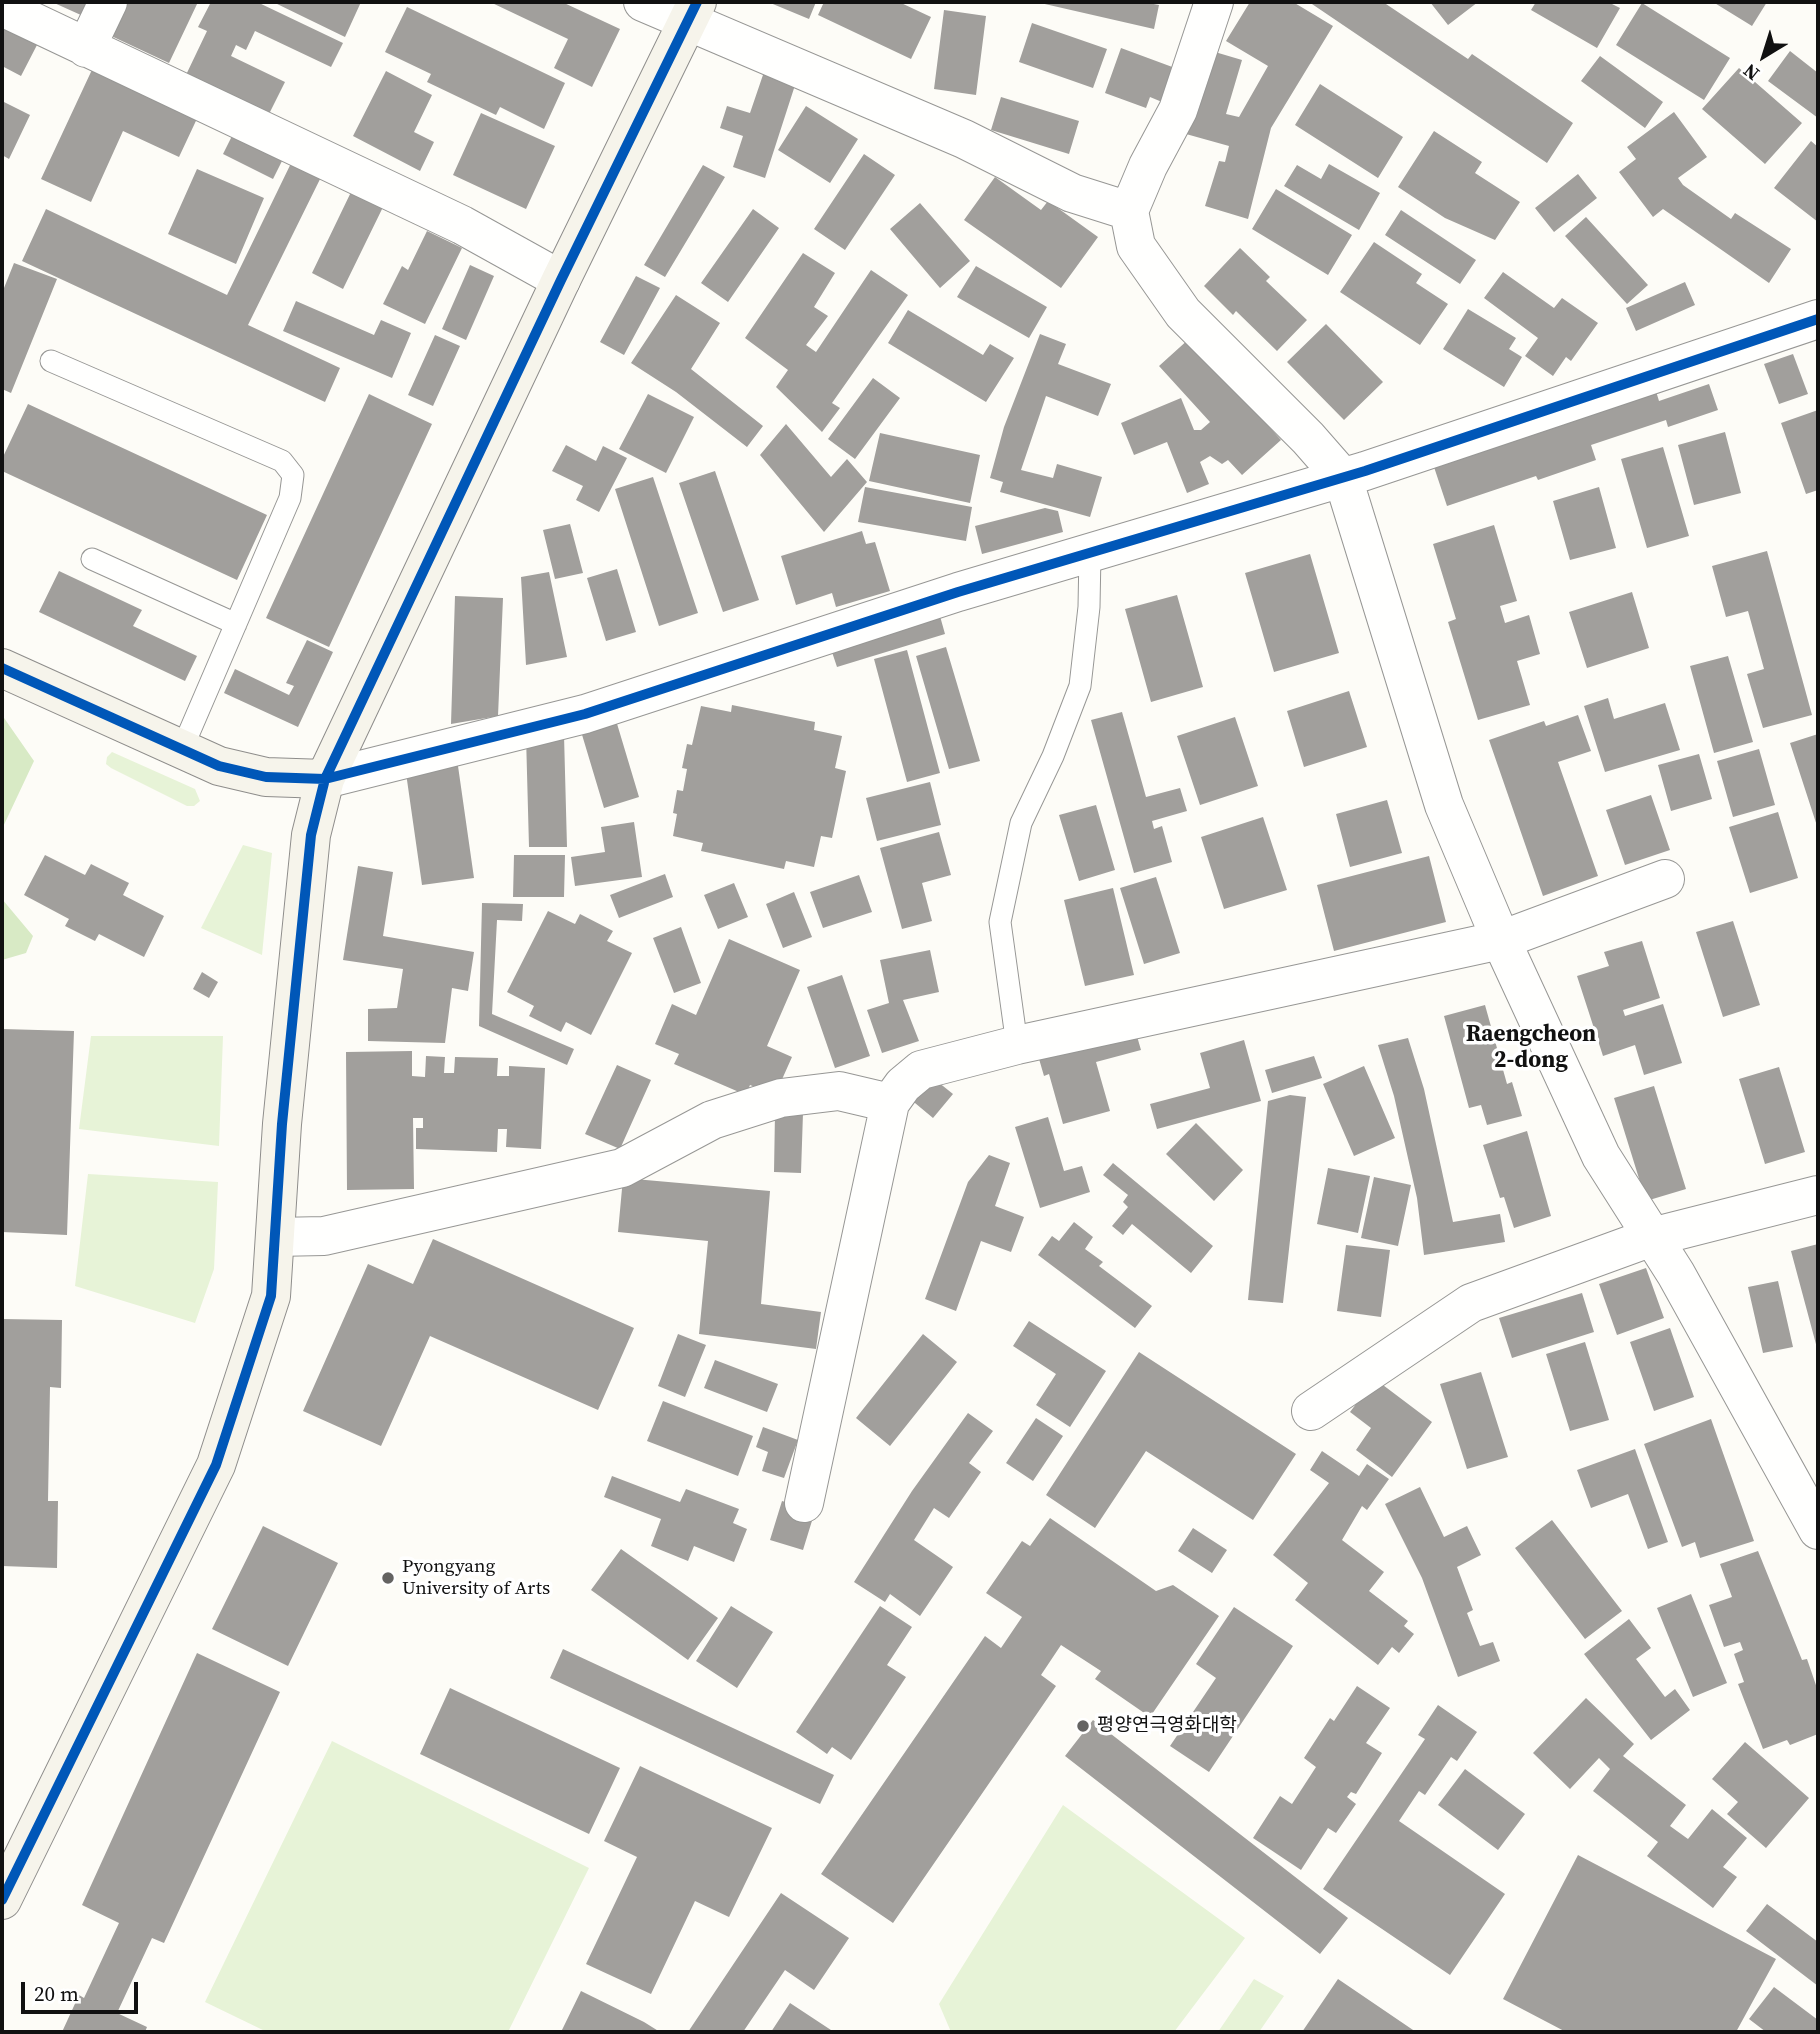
<!DOCTYPE html>
<meta charset="utf-8">
<style>
body{margin:0}
#map{position:relative;width:1820px;height:2034px;overflow:hidden;background:#fdfcf7;font-family:"Source Serif 4",serif}
canvas{display:block}
.frame{position:absolute;inset:0;border:4px solid #111;pointer-events:none}
.north{position:absolute;left:1729px;top:21px;width:70px;height:70px;-webkit-text-stroke:5px #fff;paint-order:stroke;rotate:218deg;font-size:19px;font-weight:700;line-height:28px;text-align:center;color:#111}
.north::after{content:'';display:block;margin:auto;width:24px;height:32px;background:#111;clip-path:polygon(50% 0,100% 100%,50% 72%,0 100%)}
.scale{position:absolute;left:21px;top:1982px;width:117px;height:32px;box-sizing:border-box;border:4px solid #111;border-top:0;padding-left:9px;font-size:21px;line-height:24px;white-space:nowrap;color:#111;-webkit-text-stroke:5px #fff;paint-order:stroke}
</style>
<div id="map">
<canvas width="1820" height="2034"></canvas>
<div class="frame"></div>
<div class="north">N</div>
<div class="scale">20 m</div>
</div>
<script>
const c = document.querySelector('canvas').getContext('2d');
c.lineJoin = 'round';
function fill(path, color) {
  c.fillStyle = color;
  c.fill(path, 'evenodd');
}
function stroke(path, color, width, dash) {
  c.strokeStyle = color;
  c.lineWidth = width;
  c.lineCap = dash ? 'butt' : 'round';
  c.setLineDash(dash || []);
  c.stroke(path);
}
function write(font, color, halo, rows, align = 'center') {
  c.font = font + ' "Source Serif 4","Noto Sans KR",serif';
  c.lineWidth = 7;
  c.setLineDash([]);
  c.textBaseline = 'middle';
  c.strokeStyle = halo;
  c.fillStyle = color;
  for (const [text, x, y, turn = 0] of rows) {
    c.save();
    c.translate(x, y);
    c.rotate((+turn || 0) * Math.PI / 180);
    c.textAlign = isNaN(turn) ? turn : align;
    if (halo) c.strokeText(text, 0, 0);
    c.fillText(text, 0, 0);
    c.restore();
  }
}
const green = new Path2D(`
 M112,752l83,37 5,12 -6,5h-7l-76,-38 -5,-4 1,-7z
 M243,845l29,8 -10,102 -61,-27z
 M91,1036h132l-4,110 -140,-17z
 M88,1174l130,8 -4,87 -19,54 -120,-37z
 M332,1741l257,127 -81,164h-241l-62,-30z
 M1063,1805l182,133 -71,94h-223l-12,-28z
 M1254,1979l30,17 -25,36h-41z`);
const forest = new Path2D(`
 M2,715l32,46 -32,68z
 M2,899l31,37 -7,17 -24,7z`);
const building = new Path2D(`
 M52,2h49l-9,18z
 M122,2h76l-29,61 -62,-29z
 M211,2h46l86,41 -12,24 -76,-36 -9,19 -10,-5 -5,11 54,26 -18,36 -82,-41 22,-46 -9,-4z
 M273,2h88l-16,35z
 M490,2h72l58,27 -28,58 -38,-19 14,-29z
 M768,2h48l-7,17z
 M824,2h75l32,15 -20,42 -93,-44z
 M1036,2h107l16,3 -5,24z
 M1250,2h43l40,24 -62,102 -23,91 -43,-13 14,-45 6,1 4,-16 -43,-12 29,-82 27,8 -16,54 13,3 29,-51 -42,-25z
 M1309,2h74l85,57 4,-5 101,69 -26,40z
 M1430,2h48l-30,23z
 M1536,2h72l12,6 -23,40 -66,-38z
 M1713,2h54l-15,24z
 M1642,3l88,55 -26,42 -88,-55z
 M407,7l158,76 -21,46 -44,-22 -4,8 -69,-33 4,-8 -46,-22z
 M944,10l42,6 -10,79 -42,-6z
 M1032,23l75,26 -14,39 -74,-26z
 M2,27l35,18 -16,31 -19,-10z
 M1121,48l54,20 -13,34 -12,-5 -4,11 -41,-15z
 M1790,51l28,22v45l-50,-37z
 M1600,56l63,46 -18,26 -64,-47z
 M97,59l105,49 -23,49 -56,-26 -32,71 -50,-23z
 M1739,68l63,55 -37,41 -63,-55z
 M765,69l32,10 -32,99 -32,-11 10,-31 -23,-8 7,-22 23,7z
 M386,71l46,24 -18,37 20,10 -14,29 -67,-35z
 M1320,84l83,53 -25,41 -83,-53z
 M1001,97l78,24 -10,33 -78,-24z
 M2,101l28,14 -21,44 -7,-4z
 M806,106l52,33 -28,44 -52,-33z
 M1674,112l33,45 -29,21 5,7 48,34 4,-6 56,36 -22,34 -106,-74 -10,8 -34,-45 17,-13 -9,-12z
 M481,113l74,33 -29,63 -73,-34z
 M237,126l50,25 -14,28 -50,-25z
 M1434,131l48,31 -7,11 45,29 -25,38 -50,-22 -47,-31z
 M1811,141l7,6v75l-44,-34z
 M296,153l30,14 -78,158 92,43 -15,34 -303,-141 24,-52 181,86z
 M864,154l31,21 -50,75 -31,-21z
 M1329,164l51,29 -21,37 -75,-44 13,-21 24,14z
 M703,165l22,12 -60,100 -21,-12z
 M197,169l67,29 -28,66 -68,-30z
 M1578,174l19,24 -43,34 -19,-24z
 M995,177l46,33 7,-9 50,36 -37,51 -97,-68z
 M1276,189l76,46 -24,40 -76,-46z
 M352,190l32,15 -41,84 -31,-16z
 M920,203l50,58 -30,27 -50,-59z
 M753,209l26,19 -51,74 -27,-19z
 M1401,210l75,50 -16,24 -75,-49z
 M1586,217l62,68 -21,19 -62,-68z
 M427,231l35,17 -37,76 -42,-20 19,-38 6,4z
 M1374,242l48,32 -6,9 32,21 -28,41 -80,-53z
 M1240,248l30,29 -4,4 41,39 -30,31 -41,-40 -3,4 -29,-29z
 M803,253l32,20 -21,34 14,9 -22,29 10,7 55,-82 37,25 -76,108 8,5 -18,24 -46,-45 12,-17 -43,-32z
 M14,263l43,16 -46,114 -9,-4v-96z
 M470,265l24,11 -28,64 -24,-11z
 M976,266l71,41 -18,31 -72,-41z
 M1503,272l51,36 8,-10 36,25 -27,38 -5,-4 -13,19 -28,-20 13,-18 -54,-40z
 M636,276l24,12 -36,67 -24,-13z
 M1685,282l10,23 -59,26 -10,-23z
 M676,295l44,28 -29,46 72,57 -16,21 -71,-55 -45,-29z
 M296,301l78,34 7,-15 30,13 -19,45 -109,-47z
 M1468,309l48,29 -7,11 13,8 -18,30 -61,-38z
 M908,310l75,45 7,-11 24,14 -28,44 -98,-59z
 M1326,324l57,58 -39,38 -57,-58z
 M1040,334l26,10 -8,20 53,20 -13,32 -52,-20 -25,74 32,8 4,-14 45,13 -12,40 -90,-25 3,-10 -13,-4 14,-51z
 M435,335l25,11 -27,60 -25,-11z
 M1190,338l91,102 -39,35 -14,-15 -6,4 -12,-8 -10,6 9,22 -22,9 -20,-51 -33,13 -13,-32 60,-25 13,32h7l9,-8 -51,-56z
 M1793,354l15,40 -29,10 -15,-40z
 M873,378l27,20 -45,61 -27,-20z
 M1709,384l9,26 -50,17 -2,-7 -75,25 5,15 -58,20 -2,-4 -89,30 -14,-42 222,-76 4,13z
 M369,394l63,30 -103,223 -63,-29z
 M648,394l46,23 -28,56 -47,-24z
 M28,404l239,111 -30,65 -235,-109v-12z
 M1818,410v80l-12,4 -25,-71z
 M786,424l45,53 16,-18 20,23 -43,50 -64,-77z
 M1725,432l16,61 -47,12 -16,-60z
 M880,433l100,22 -10,48 -101,-22z
 M566,445l30,16 7,-15 24,12 -28,54 -23,-12 7,-14 -31,-15z
 M1663,447l26,89 -42,12 -26,-89z
 M715,471l44,129 -36,12 -44,-129z
 M653,477l45,136 -39,13 -44,-137z
 M865,487l107,20 -6,34 -108,-19z
 M1599,487l17,61 -46,12 -17,-59z
 M1045,508l13,3 5,21 -81,22 -7,-28z
 M570,524l13,49 -28,6 -12,-49z
 M1494,525l23,76 -17,5 5,17 24,-8 11,39 -23,7 13,44 -52,15 -30,-98 8,-3 -23,-75z
 M862,531l4,13 9,-2 15,49 -54,16 -4,-14 -36,12 -15,-49z
 M1767,551l45,164 -49,13 -16,-54 17,-5 -16,-58 -22,6 -14,-51z
 M1310,554l29,99 -65,19 -29,-99z
 M617,569l19,63 -30,9 -19,-63z
 M59,571l83,39 -9,16 64,30 -12,25 -146,-69z
 M549,572l18,85 -41,8 -5,-88z
 M1632,592l17,56 -62,20 -18,-56z
 M1177,595l26,92 -52,15 -26,-93z
 M455,596l48,2 -5,118 -47,8z
 M938,609l7,25 -108,33 -8,-24z
 M307,640l26,12 -35,75 -74,-34 11,-24 54,26 5,-9 -8,-3z
 M946,647l34,114 -31,8 -33,-113z
 M907,650l33,123 -33,9 -33,-123z
 M1728,656l25,86 -39,11 -24,-87z
 M1349,691l18,56 -63,20 -17,-56z
 M1608,698l6,21 51,-16 15,47 -75,22 -21,-66z
 M732,705l83,17 -1,8 28,6 -7,32 11,3 -14,67 -11,-2 -7,31 -28,-6 -2,8 -83,-18 2,-8 -30,-7 4,-22 -4,-1 4,-23 6,1 4,-22 -5,-1 5,-24 5,1 9,-39 30,6z
 M1122,712l24,85 34,-9 7,23 -35,10 2,8 8,-3 10,36 -38,11 -43,-153z
 M1578,715l13,36 -33,11 40,114 -55,20 -54,-156 55,-19 2,5z
 M615,717l24,80 -35,11 -24,-80z
 M1235,717l23,69 -58,19 -23,-69z
 M1818,734v95l-28,-86z
 M564,735l3,112h-38l-3,-111z
 M1759,749l16,56 -42,12 -16,-56z
 M1699,754l13,45 -41,12 -13,-46z
 M457,759l17,119 -52,7 -17,-119z
 M930,782l11,43 -64,16 -11,-43z
 M1651,795l19,55 -45,15 -19,-55z
 M1387,800l15,53 -52,14 -14,-53z
 M1096,805l19,65 -36,11 -20,-66z
 M1778,812l20,66 -48,15 -21,-66z
 M1263,817l24,73 -63,19 -23,-72z
 M634,822l8,55 -67,9 -4,-29 34,-5 -4,-25z
 M939,832l12,43 -29,8 10,38 -30,8 -22,-81z
 M45,855l40,20 6,-11 38,19 -6,12 41,21 -20,41 -45,-23 -4,7 -30,-15 4,-7 -45,-24z
 M514,855h51l-1,42h-51z
 M1429,856l17,66 -112,29 -17,-66z
 M358,866l35,6 -10,64 91,16 -6,39 -16,-3 -7,55 -77,-2v-32l29,-1 6,-39 -60,-9z
 M665,874l8,23 -54,21 -9,-23z
 M859,875l13,37 -49,16 -13,-36z
 M1156,877l24,76 -36,11 -24,-76z
 M734,883l14,34 -30,12 -14,-34z
 M1113,888l21,87 -49,11 -21,-86z
 M794,892l18,45 -29,11 -17,-44z
 M482,903l41,1 -1,17 -25,-1 -5,94 82,35 -7,16 -88,-39z
 M548,911l27,13 5,-10 33,17 -6,10 25,12 -41,82 -25,-13 -5,10 -32,-16 5,-10 -27,-14z
 M1733,921l27,84 -37,12 -27,-85z
 M681,927l20,56 -27,10 -21,-55z
 M729,939l71,31 -33,76 25,11 -17,38 -25,-10 -4,10 -72,-31 5,-10 -24,-10 17,-40 24,11z
 M1642,941l18,57 -37,12 2,6 38,-12 19,59 -38,12 -9,-30 -32,11 -26,-80 32,-10 -5,-14z
 M930,950l9,42 -36,8 16,41 -37,12 -15,-43 22,-7 -9,-43z
 M202,972l16,10 -9,16 -16,-9z
 M842,975l28,81 -35,12 -28,-81z
 M1485,1005l22,79 5,-2 10,34 -35,9 -6,-20 -12,3 -25,-92z
 M1134,1026l7,24 -45,12 14,49 -47,13 -14,-50 -5,2 -7,-24z
 M2,1029l72,2 -7,204 -65,-3z
 M1408,1038l16,51 29,133 47,-8 5,28 -81,13 -7,-57 -23,-102 -16,-51z
 M1244,1040l17,61 -104,28 -7,-25 60,-16 -10,-35z
 M412,1051v25l13,1 1,-21 19,1 -1,16h10l1,-16 43,1 -1,18h12v-10l36,2 -4,81 -35,-2 1,-18h-9l-1,23 -81,-3v-21h7v-10h-10l1,71 -67,1 -1,-138z
 M1314,1056l8,22 -50,15 -7,-23z
 M617,1065l34,15 -31,69 -35,-15z
 M1364,1066l31,72 -41,18 -31,-72z
 M1779,1067l26,85 -40,12 -26,-85z
 M928,1074l25,20 -20,24 -24,-20z
 M1654,1086l32,103 -40,12 -32,-103z
 M1290,1095l16,2 -23,206 -35,-3 20,-199z
 M775,1113h28l-2,60 -27,-1z
 M1048,1117l16,54 18,-5 8,26 -50,16 -25,-81z
 M1196,1123l47,47 -29,31 -48,-47z
 M1527,1131l24,85 -37,12 -10,-31 -4,1 -17,-53z
 M989,1155l21,8 -15,43 29,11 -13,35 -30,-11 -25,70 -31,-12 43,-117z
 M1113,1163l100,83 -22,27 -59,-49 -9,11 -11,-9 16,-19 -5,-5 5,-7 -25,-20z
 M1328,1168l42,8 -12,57 -41,-9z
 M1374,1177l37,8 -13,61 -37,-8z
 M623,1178l147,13 -9,113 60,8 -5,37 -117,-15 9,-93 -90,-9z
 M1074,1222l19,15 -8,12 18,13 -4,4 53,40 -17,22 -97,-73 14,-19 7,5z
 M433,1239l201,89 -36,82 -168,-74 -49,110 -78,-35 65,-147 45,20z
 M1818,1244v104h-1l-26,-97z
 M1346,1245l44,5 -9,67 -44,-6z
 M1646,1268l18,50 -47,17 -18,-51z
 M1778,1281l15,66 -30,6 -15,-66z
 M1582,1293l12,39 -82,26 -13,-40z
 M2,1319l60,1 -1,68 -11,-1 -2,114h10l-1,67 -55,-2z
 M1029,1321l77,50 -36,56 -34,-22 20,-31 -43,-28z
 M1670,1328l24,69 -40,14 -24,-69z
 M678,1334l28,11 -21,52 -27,-11z
 M923,1334l34,28 -67,84 -34,-28z
 M1585,1342l24,78 -39,11 -24,-77z
 M1139,1352l157,102 -43,66 -107,-69 -51,77 -49,-33z
 M715,1360l63,24 -11,28 -63,-24z
 M1481,1372l27,85 -41,12 -27,-85z
 M1375,1379l57,43 -40,55 -36,-27 15,-22 -21,-16z
 M663,1401l90,35 -15,40 -91,-35z
 M968,1413l25,18 -24,32 12,9 -32,46 -15,-10 -20,32 39,27 -33,49 -30,-22 -5,8 -31,-20 58,-91z
 M1036,1418l27,18 -30,45 -27,-18z
 M1711,1419l43,122 -54,17 -5,-16 -13,5 -38,-103z
 M763,1427l35,13 -14,38 -22,-7 6,-19 -12,-5z
 M1635,1449l33,93 -20,7 -20,-55 -37,14 -14,-38z
 M1322,1451l37,25 8,-12 22,15 -22,31 -5,-4 -20,34 42,32 -15,19 39,30 -4,5 10,8 -15,19 -7,-6 -14,18 -83,-65 13,-17 -35,-28 56,-72 -19,-13z
 M612,1476l68,26 6,-13 53,20 -6,14 14,6 -13,33 -40,-16 -6,15 -37,-15 10,-27 -57,-22z
 M1420,1487l24,50 23,-11 14,29 -24,12 16,43 -6,3 13,33 13,-4 7,19 -42,16 -36,-99 -37,-74z
 M782,1501l33,10 -12,39 -33,-10z
 M1050,1518l106,73 17,-6 46,31 -69,101 -55,-38 6,-8 -40,-26 -20,30 15,11 -163,237 -72,-49 164,-238 16,12 21,-31 -36,-24 36,-52 8,5z
 M1552,1520l70,91 -37,28 -70,-91z
 M263,1526l75,37 -50,103 -76,-37z
 M1193,1528l34,22 -15,23 -34,-22z
 M621,1549l97,69 -30,42 -97,-70z
 M1758,1551l44,109 5,-1 11,32v43l-28,11 -3,-5 -24,9 -25,-65 6,-2 -10,-28 9,-4 -3,-8 -16,5 -15,-42 23,-8 -12,-33z
 M1691,1594l36,89 -34,14 -36,-89z
 M731,1606l42,26 -36,56 -41,-27z
 M880,1606l32,21 -25,38 19,12 -55,83 -19,-13 -5,7 -31,-22z
 M1234,1607l59,39 -84,126 -39,-26 46,-68 -20,-14z
 M1629,1619l22,29 -15,11 29,38 10,-8 15,21 -39,30 -67,-86z
 M563,1649l271,126 -14,29 -270,-126z
 M197,1653l83,39 -116,251 -12,-5 -35,75 30,14 -2,5h-83l17,-37 5,3 35,-75 -37,-18z
 M1357,1686l33,22 -24,35 16,10 -26,41 -5,-2 -4,5 9,7 -20,29 -8,-5 -27,42 -48,-32 27,-42 12,8 24,-37 -12,-9 26,-40 4,3z
 M450,1688l170,80 -31,66 -169,-80z
 M1586,1698l48,46 -11,12 63,49 -16,21 18,13 24,-30 35,29 -24,29 14,10 -24,31 -66,-52 11,-14 -65,-51 17,-22 -11,-11 -29,31 -37,-36z
 M1438,1705l39,27 -20,29 -6,-4 -26,38 -6,-4 -20,30 106,73 -55,81 -127,-86 102,-150 -7,-4z
 M1093,1720l255,198 -28,36 -255,-198z
 M1745,1742l64,56 -43,50 -39,-34 11,-12 -26,-23z
 M640,1766l132,62 -43,89 -34,-16 -44,93 -65,-30 51,-107 -33,-16z
 M1465,1769l60,45 -27,36 -60,-45z
 M1578,1855l198,104 -40,73h-170l-63,-33z
 M781,1893l68,45 -35,52 -29,-20 -42,62h-55z
 M1767,1904l51,38v44l-72,-55z
 M1338,1979l78,53h-114z
 M1774,1987l44,33v12h-52l-17,-13z
 M581,1991l63,31 16,10h-99z
 M790,2003l44,29h-63z`);
const lane = new Path2D(`
 M51,361l231,100 11,14 -3,23 -108,251
 M92,559l144,65
 M1017,1045l-17,-123 21,-99 32,-67 27,-70 9,-79 1,-54`);
const street = new Path2D(`
 M643,2l321,137 108,54 57,18
 M1214,2l-36,108 -30,56 -19,45 7,35 47,67 125,125 35,40 101,327 57,135 100,216 75,118 142,256
 M2,7l460,218 99,55
 M86,48l22,-46
 M325,779l260,-65 373,-122 407,-121 453,-152
 M275,1237l49,-1 298,-68 90,-48 69,-22 58,-7 51,12
 M1311,1411l160,-108 181,-66 166,-42
 M804,1503l86,-400 13,-18 18,-15 96,-25 484,-105 164,-61`);
const secondary = new Path2D(`
 M2,668l217,98 47,11 59,2
 M2,1900l214,-435 55,-169 11,-172 29,-289 14,-56 236,-499 136,-278`);
const cycleway = new Path2D(`
 M2,668l217,98 47,11 59,2 260,-65 373,-122 407,-121 453,-152
 M2,1900l214,-435 55,-169 11,-172 29,-289 14,-56 236,-499 136,-278`);
const markers = [
 [388,1578,7,"#646362"],
 [1083,1726,7,"#646362"]
];
const poiNames = [
 ["Pyongyang",402,1567],
 ["University of Arts",402,1589],
 ["평양연극영화대학",1097,1726]
];
const quarterNames = [
 ["Raengcheon",1531,1035],
 ["2-dong",1531,1061]
];
fill(green, '#e7f3d7');
fill(forest, '#d8eac5');
fill(building, '#a19f9c');
stroke(lane, '#979795', 23);
stroke(street, '#979795', 40);
stroke(secondary, '#8e8d8b', 40);
stroke(lane, '#fffffe', 21);
stroke(street, '#fffffe', 38);
stroke(secondary, '#f6f4eb', 38);
stroke(cycleway, '#0057b8', 10);
for (const [x, y, r, color] of markers) {
  const dot = new Path2D();
  dot.arc(x, y, r, 0, 2 * Math.PI);
  c.fillStyle = color;
  c.fill(dot);
  stroke(dot, '#fff', 2.5);
}
write('19px', '#111', '#fff', poiNames, 'left');
write('bold 23px', '#111', '#fff', quarterNames);
</script>
